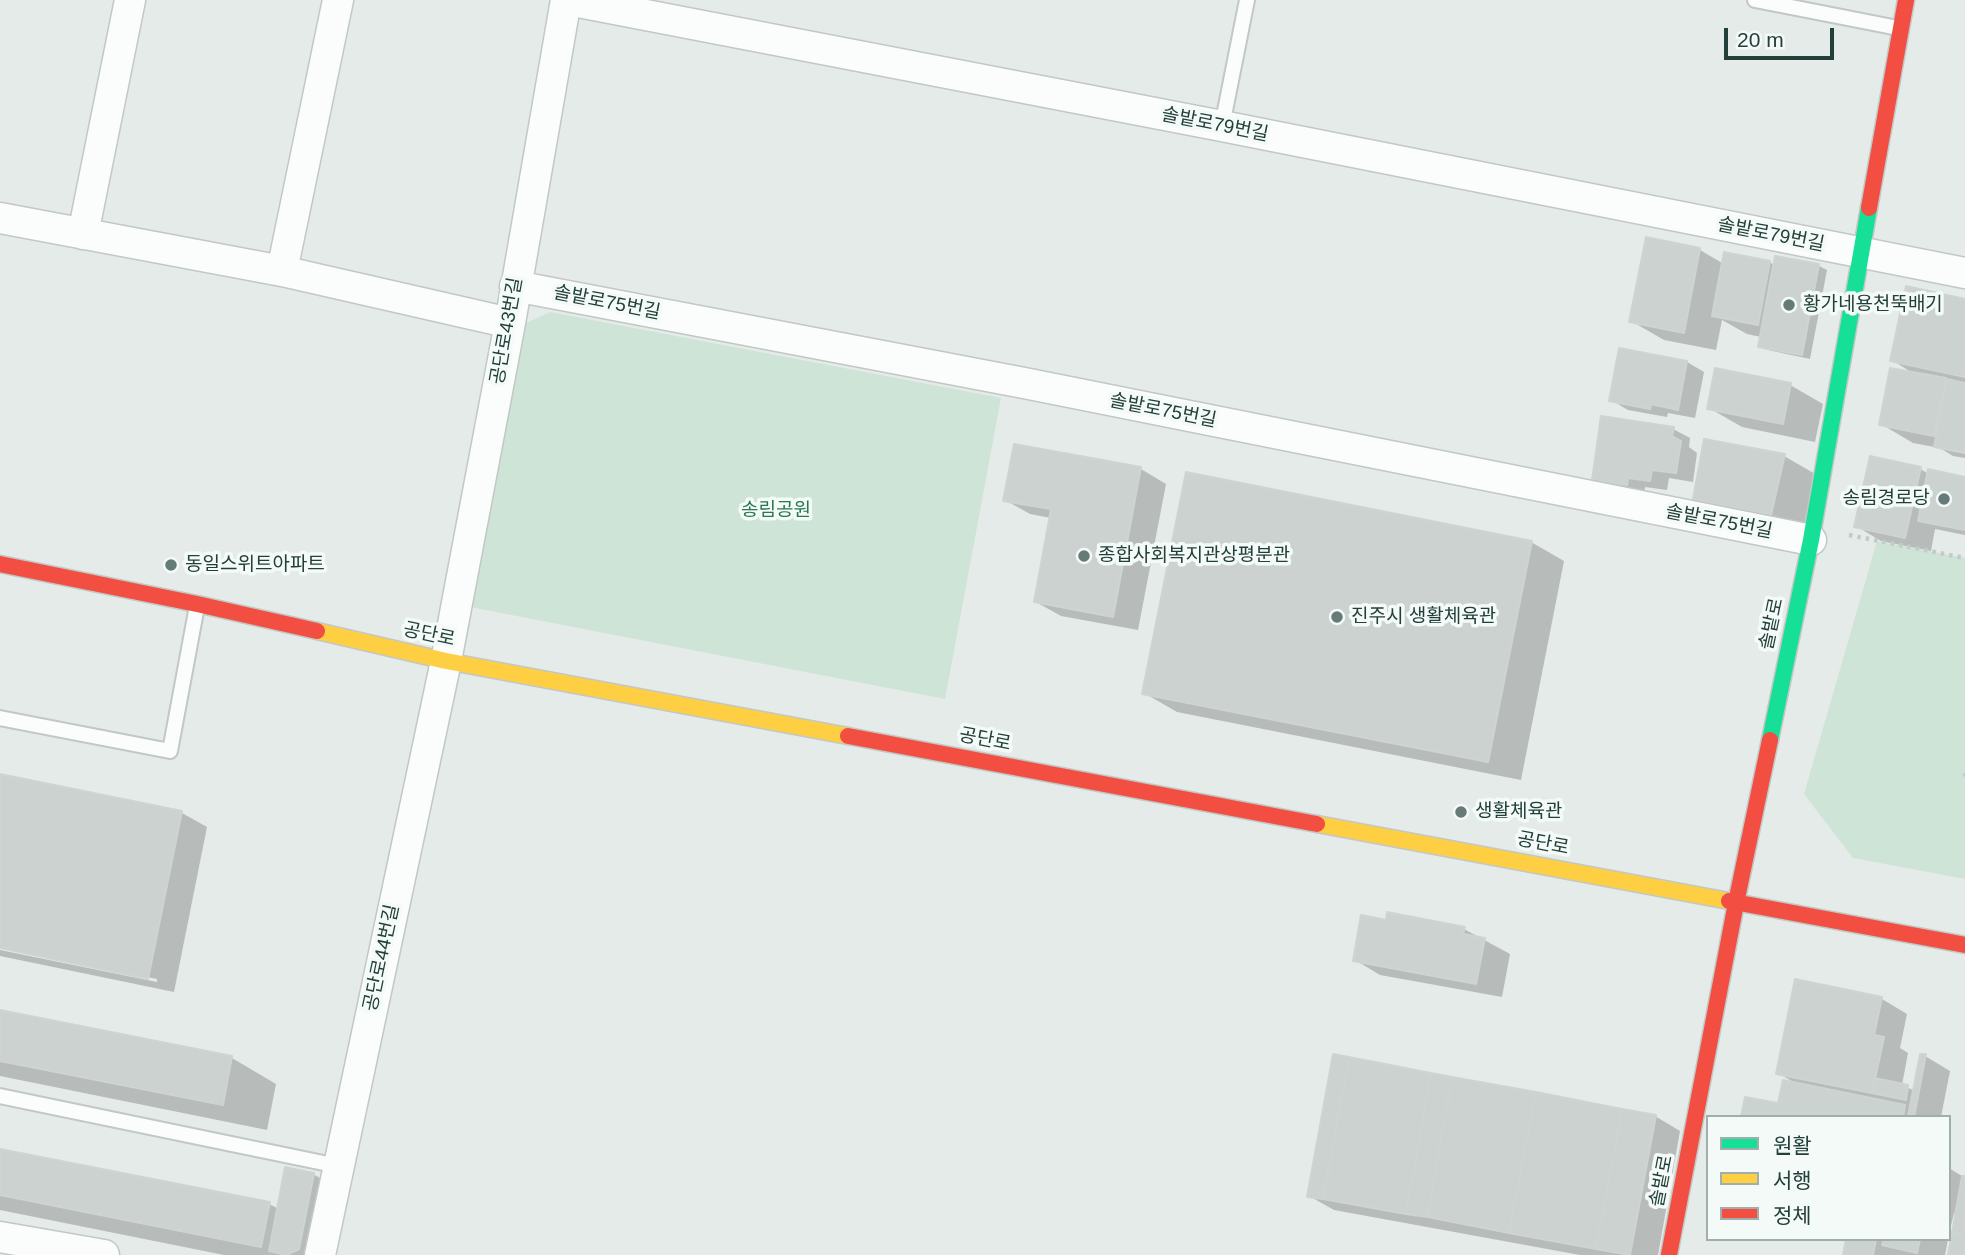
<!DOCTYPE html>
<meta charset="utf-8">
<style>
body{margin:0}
#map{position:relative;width:1965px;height:1255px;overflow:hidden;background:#e5ebe9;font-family:Arial,"Noto Sans KR",sans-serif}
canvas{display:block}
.legend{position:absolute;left:1706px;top:1115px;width:245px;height:126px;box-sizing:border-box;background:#f4faf7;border:2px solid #a0afab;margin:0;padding:9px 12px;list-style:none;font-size:21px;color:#223f3a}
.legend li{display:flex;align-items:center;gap:14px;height:35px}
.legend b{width:35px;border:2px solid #a0afab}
.scale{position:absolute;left:1724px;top:28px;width:110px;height:32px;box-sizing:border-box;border:4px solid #223f3a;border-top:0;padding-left:9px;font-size:21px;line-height:24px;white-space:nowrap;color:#223f3a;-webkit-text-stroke:5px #f4faf7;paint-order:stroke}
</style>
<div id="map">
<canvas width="1965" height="1255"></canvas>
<ul class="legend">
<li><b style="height:9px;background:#16e098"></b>원활</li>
<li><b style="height:9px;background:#ffcf43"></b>서행</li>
<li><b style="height:9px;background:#f24e42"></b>정체</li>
</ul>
<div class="scale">20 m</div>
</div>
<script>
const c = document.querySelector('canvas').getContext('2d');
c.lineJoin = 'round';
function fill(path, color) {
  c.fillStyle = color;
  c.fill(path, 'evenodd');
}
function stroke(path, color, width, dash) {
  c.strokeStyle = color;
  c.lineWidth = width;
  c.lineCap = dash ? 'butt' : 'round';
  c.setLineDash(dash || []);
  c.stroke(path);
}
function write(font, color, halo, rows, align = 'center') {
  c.font = font + ' Arial,"Noto Sans KR",sans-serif';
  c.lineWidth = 7;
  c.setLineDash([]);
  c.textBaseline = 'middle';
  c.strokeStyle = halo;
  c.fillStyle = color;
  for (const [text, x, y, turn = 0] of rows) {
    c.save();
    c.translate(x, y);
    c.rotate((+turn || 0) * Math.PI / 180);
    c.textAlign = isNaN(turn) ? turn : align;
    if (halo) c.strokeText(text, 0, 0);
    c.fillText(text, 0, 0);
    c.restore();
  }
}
const green = new Path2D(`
 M550,312l451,86 -56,301 -475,-92 52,-282z
 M1877,541l88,17v321l-112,-21 -49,-64z`);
const shadow = new Path2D(`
 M1647,239l53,11 24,14 45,-2 6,3 1,-7 43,8 8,4 -17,89 -42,-9 -8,-4 1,-9 -14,-3 -25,-14 -6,30 -52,-10 -33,-19z
 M1965,301v157l-12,-2 -13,-8 -27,-5 -32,-19 33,-50 -22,-14z
 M1620,350l67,12 17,10 -9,46 -27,-5 -1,4 -39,-7 -17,-10z
 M1790,385l33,19 -8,38 -73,-15 -33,-19z
 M1673,429l17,9 -1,9 8,6 -4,29 -24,-4 -2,12 -22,-3 -1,7 -34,-5 -16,-10z
 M1784,456l33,19 -13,58 -76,-16 -33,-19z
 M1141,469l25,15 -28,146 -77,-14 -25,-14 15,-84 -21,-4 -25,-14z
 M1920,469l9,5 36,5v56l-30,-6 -4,22 -50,-10 -25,-15z
 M1531,542l33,19 -43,219 -344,-68 -33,-19z
 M0,776l182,37 25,14 -33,165 -174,-36v-6l157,32v-3l-157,-32z
 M1464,929l46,25 -8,43 -122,-22 -25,-15z
 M1882,999l25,15 -7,34 8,5 -6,32 13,6 10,-35 25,15 -9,46h-198l36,-11 16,-23 -17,-10z
 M0,1012l232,46 44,26 -9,46 -267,-54z
 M1655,1116l25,15 -22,124h-78l-246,-45 -25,-14z
 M0,1151l269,53 10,5 34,-35 17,10 -14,71h-92l-224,-45z
 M1949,1168l16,10v77h-16l8,-41 -3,-1 -5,21z
 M1848,1239h100l-3,16h-100z`);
const building = new Path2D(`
 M1646,237l54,11 -16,85 -55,-11z
 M1724,252l46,9 -12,64 -46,-9z
 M1775,256l44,8 -17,91 -44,-8z
 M1906,286l59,13v78l-75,-16z
 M1619,348l68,13 -9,49 -27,-6 -1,5 -41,-8z
 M1715,368l76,15 -8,41 -76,-15z
 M1890,368l56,10 -12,58 -55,-11z
 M1947,379l18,4v70l-31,-6z
 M1601,416l73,11 -2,9 9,5 -5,32 -24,-3 -2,11 -22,-3 -1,7 -35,-5z
 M1704,439l81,15 -14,61 -78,-16z
 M1014,444l127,23 -28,150 -79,-15 17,-93 -48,-8z
 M1870,456l51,11 -16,71 -51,-11z
 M1928,469l37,8v53l-47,-9z
 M1186,472l346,69 -44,221 -346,-68z
 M0,774l182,37 -34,168 -148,-31z
 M1387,912l78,15 -2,7 22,4 -9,46 -123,-23 8,-46 25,5z
 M1795,979l87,18 -8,38 10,2 -12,56 -96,-19z
 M0,1010l232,46 -9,49 -223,-44z
 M1333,1054l16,3 -26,142 -16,-2z
 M1920,1054h6l-12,63h-6z
 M1349,1057l82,16 -25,141 -83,-15z
 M1431,1073l21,4 -24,140 -22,-3z
 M1452,1077l84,15 -27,141 -81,-16z
 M1875,1078l33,7 -2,15 -34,-7z
 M1783,1080l122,25 -2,12h-162l4,-20 33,6z
 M1536,1092l86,17 -26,140 -87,-16z
 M1622,1109l34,6 -26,140 -34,-6z
 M0,1149l270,53 -9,45 -261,-52z
 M285,1167l29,6 -15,76 -12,6 -18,-4z
 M1962,1176h3v59l-13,-2z
 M1952,1233l13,2v20h-17z
 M1846,1239h30l-3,16h-30z
 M1884,1239h36l-3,14 -35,-8z`);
const path = new Path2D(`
 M1849,535l116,23
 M1965,773v4`);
const lane = new Path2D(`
 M1755,0l143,28
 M1222,126l25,-126
 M0,718l170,33 27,-145
 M0,1096l338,70`);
const street = new Path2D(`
 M568,0l654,126 743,147
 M0,218l282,53 228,52
 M83,234l47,-234
 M282,271l56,-271
 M515,286l509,97 787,157
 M0,1237l104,18
 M320,1255l126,-594 64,-338 56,-323`);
const fast = new Path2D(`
 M1770,740l41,-200 58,-332`);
const slow = new Path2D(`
 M317,631l129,30 402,75
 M1317,824l412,77`);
const jam = new Path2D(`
 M1869,208l37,-208
 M0,564l197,40 120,27
 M848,736l469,88
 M1729,901l236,44
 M1669,1255l67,-352 34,-163`);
const markers = [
 [1789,305,7,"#667b77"],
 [1944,499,7,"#667b77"],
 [1084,556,7,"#667b77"],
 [171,565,7,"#667b77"],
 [1337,617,7,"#667b77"],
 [1461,812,7,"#667b77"]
];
const streetNames = [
 ["솔밭로79번길",1215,125,11],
 ["솔밭로79번길",1771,235,11],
 ["솔밭로75번길",607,303,11],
 ["공단로43번길",507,331,-80],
 ["솔밭로75번길",1163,411,11],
 ["솔밭로75번길",1719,522,11],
 ["솔밭로",1772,624,-78],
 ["공단로",429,635,12],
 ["공단로",985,740,11],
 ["공단로",1543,844,11],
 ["공단로44번길",382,958,-78],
 ["솔밭로",1662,1181,-79]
];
const poiNames = [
 ["황가네용천뚝배기",1803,305],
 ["송림경로당",1930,499,"right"],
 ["종합사회복지관상평분관",1098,556],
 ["동일스위트아파트",185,565],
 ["진주시 생활체육관",1351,617],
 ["생활체육관",1475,812]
];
const parkNames = [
 ["송림공원",776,511]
];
fill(green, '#cee4d7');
fill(shadow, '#0003');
fill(building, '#ccd2d0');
stroke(building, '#ced4d2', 2);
stroke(lane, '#c2c8c6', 18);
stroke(street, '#c2c8c6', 33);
stroke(fast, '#c1c8c6', 19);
stroke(slow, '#c1c8c6', 19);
stroke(jam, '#c1c8c6', 19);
stroke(path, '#c1cbc9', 4.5, [3.5, 5]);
stroke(lane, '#fbfcfc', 14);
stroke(street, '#fbfcfc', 30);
stroke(fast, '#16e098', 16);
stroke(slow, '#ffcf43', 16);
stroke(jam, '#f24e42', 16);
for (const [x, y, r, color] of markers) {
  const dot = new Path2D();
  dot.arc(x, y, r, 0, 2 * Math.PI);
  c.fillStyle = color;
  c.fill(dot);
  stroke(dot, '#f4faf7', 2.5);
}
write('19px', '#223f3a', '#f4faf7', streetNames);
write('19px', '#223f3a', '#f4faf7', poiNames, 'left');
write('19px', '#2b784e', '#f4faf7', parkNames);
</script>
